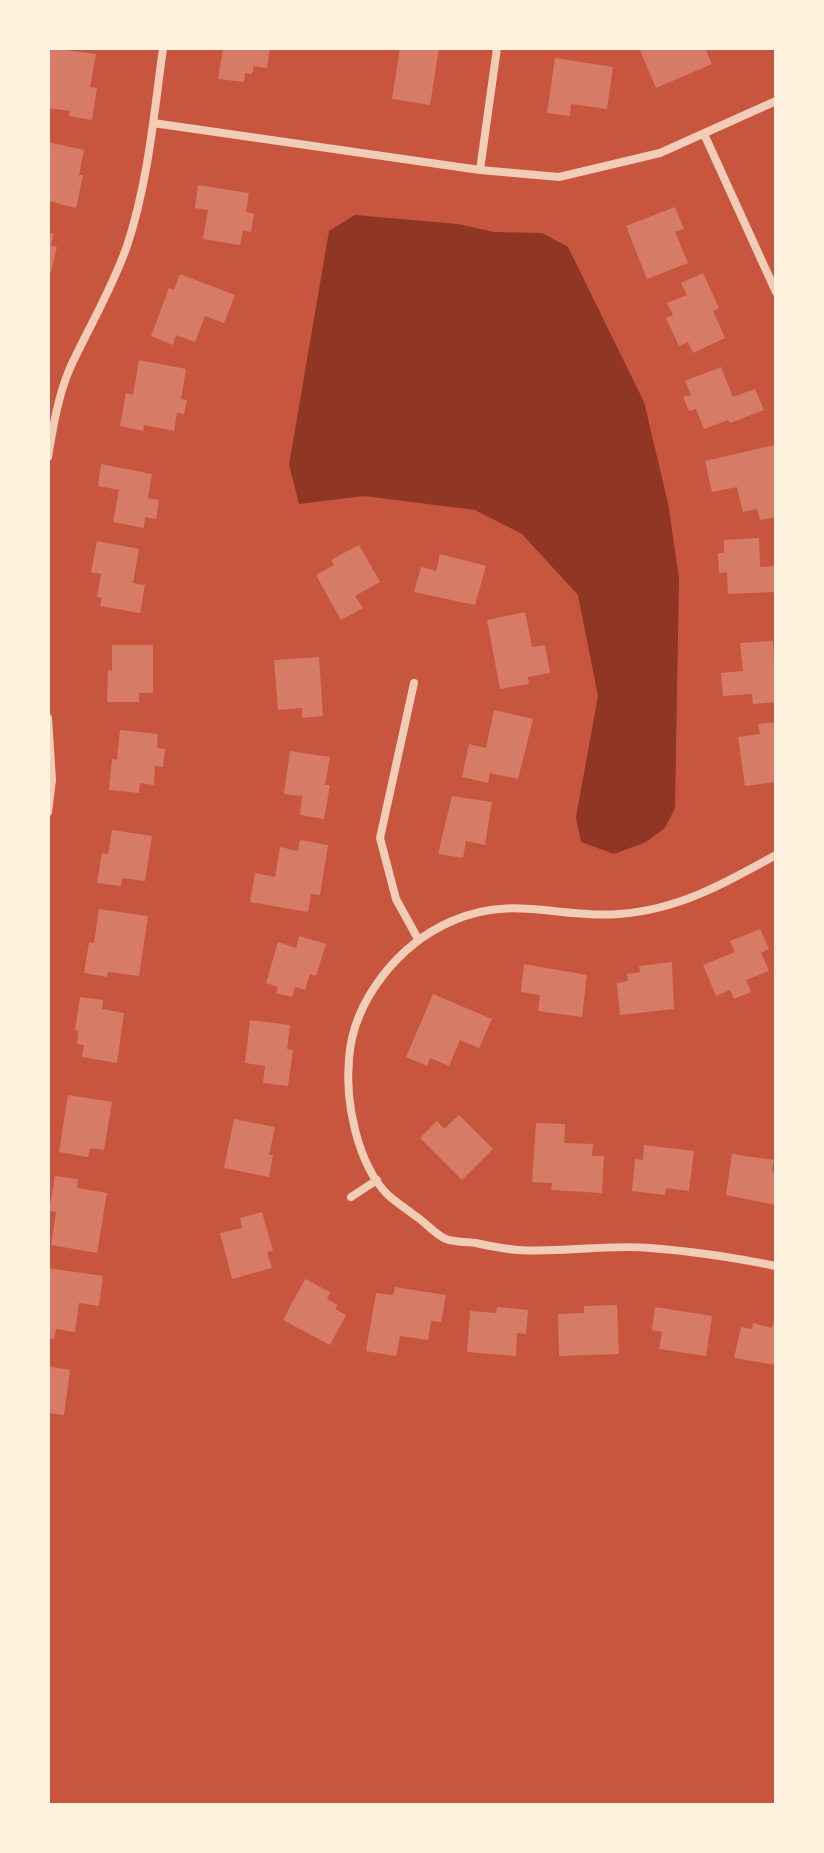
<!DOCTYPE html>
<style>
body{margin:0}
#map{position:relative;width:824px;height:1853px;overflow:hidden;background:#c8553d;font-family:"PT Sans",sans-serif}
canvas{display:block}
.frame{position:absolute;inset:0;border:50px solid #fff3e0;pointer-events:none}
</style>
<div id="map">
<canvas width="824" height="1853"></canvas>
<div class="frame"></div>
</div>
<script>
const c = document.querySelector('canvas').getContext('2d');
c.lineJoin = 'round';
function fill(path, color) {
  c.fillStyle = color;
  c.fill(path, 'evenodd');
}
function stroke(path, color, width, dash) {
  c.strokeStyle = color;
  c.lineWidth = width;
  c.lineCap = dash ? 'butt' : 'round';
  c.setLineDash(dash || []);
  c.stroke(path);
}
const water = new Path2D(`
 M355,215l103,9 36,8 48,1 26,14 76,155 24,101 11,75 -4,230 -10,20 -19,14 -32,12 -33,-12 -5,-25 22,-121 -20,-101 -56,-61 -47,-24 -111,-14 -65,8 -10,-39 40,-234z`);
const building = new Path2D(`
 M49,48l47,6 -6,33 7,1 -5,32 -23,-4 1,-5 -22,-3z
 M230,48h40l-3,20 -13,-2 -2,8 -7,-1 -1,9 -26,-3 5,-30z
 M400,48h39l-9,57 -38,-6z
 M639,48h66l7,16 -56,24z
 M555,58l58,9 -6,42 -36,-5 -1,12 -23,-3z
 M48,142l36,8 -5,25h4l-7,33 -28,-7z
 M198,185l51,8 -3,19 8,2 -3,18 -8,-2 -3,15 -37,-6 5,-29 -13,-2z
 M675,207l9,22 -9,3 13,31 -41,16 -21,-53z
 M48,232l6,2 -3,11 6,2 -8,31z
 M703,273l16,35 -6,3 12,27 -32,15 -5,-11 -9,4 -13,-28 7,-3 -6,-12 20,-8 -6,-12z
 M180,274l55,21 -11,28 -19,-7 -10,26 -19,-7 -3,10 -22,-9 18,-48 5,2z
 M139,360l47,9 -5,30 6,1 -3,14 -7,-1 -3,18 -30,-6 -1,6 -23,-5 6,-33 7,2z
 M721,367l12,30 22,-8 9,21 -34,13 -2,-3 -24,9 -8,-20 -7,2 -6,-14 8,-2 -6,-14z
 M774,445l2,72 -16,3 -3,-11 -14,3 -6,-25 -25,5 -7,-31z
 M101,464l51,10 -4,24 11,2 -3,19 -11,-2 -1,11 -31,-6 6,-32 -21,-4z
 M759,538l1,29 16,-1v26l-48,2 -1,-22 -8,1 -1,-20h6v-13z
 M97,541l42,8 -6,34 12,2 -5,28 -40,-7 2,-8 -5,-1 4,-23 -10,-2z
 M359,545l21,37 -25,14 8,12 -22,12 -25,-45 18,-10 -3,-5z
 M440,554l46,12 -11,39 -61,-13 7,-25 15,4z
 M525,612l7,35 13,-2 5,28 -22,4 1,7 -29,5 -13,-69z
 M773,641l3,61 -23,2 -1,-10 -29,2 -2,-23 22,-2 -3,-28z
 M112,645h41v48h-14v9h-32l1,-32 4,1z
 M319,657l4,59 -21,2v-10l-24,2 -4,-50z
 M494,710l39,9 -15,60 -28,-6 -2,10 -26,-6 7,-33 17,4z
 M776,722v60l-31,4 -7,-49 22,-3 -2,-10z
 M120,730l38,4 -1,14 8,1 -2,18 -8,-1 -1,19 -14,-2 -1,10 -30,-3 3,-31 5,1z
 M290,751l40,6 -5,28h5l-6,34 -24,-4 2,-19 -18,-2z
 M452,796l40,6 -7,43 -19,-4 -3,17 -25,-4z
 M112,830l40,6 -7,45 -23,-3 -1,8 -24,-3 5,-30 6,1z
 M300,840l28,5 -8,50 -9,-1 -3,18 -58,-10 5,-29 20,4 5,-30 18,4z
 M99,909l49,7 -9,60 -31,-4 -1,5 -23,-4 5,-31 5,1z
 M760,929l9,20 -8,4 8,18 -23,9 5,12 -17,7 -4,-9 -14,6 -13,-31 32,-13 -5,-11z
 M299,936l27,8 -10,32 -6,-2 -5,16 -10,-3 -3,10 -16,-4 2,-6 -12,-4 12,-41 18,6z
 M672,962l2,47 -54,6 -3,-32 11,-2 -1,-7 13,-2 -1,-6z
 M524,964l63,11 -5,42 -44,-6 2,-16 -19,-3z
 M433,994l59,25 -13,29 -19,-8 -11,26 -19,-8 -3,8 -21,-9z
 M80,997l23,3 -1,9 22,4 -7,50 -35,-6 2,-12 -7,-1 1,-13 -3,-1z
 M250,1020l40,5 -3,24 6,1 -5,36 -25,-3 2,-17 -20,-3z
 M68,1095l44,7 -8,48 -14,-2 -2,9 -29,-5z
 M459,1115l34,34 -31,31 -42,-42 17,-17 7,8z
 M234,1119l41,8 -6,28h4l-4,22 -45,-9z
 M536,1123l29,1 -1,19 29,1 -1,12h12l-2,37 -51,-3 1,-7 -20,-1z
 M644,1145l50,6 -5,40 -23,-3 -1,7 -33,-4 3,-32 8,1z
 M732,1154l42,6 -2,11 4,1v33l-50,-10z
 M55,1176l23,3 -1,9 30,5 -10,60 -46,-8 5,-33 -7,-1z
 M262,1212l11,39 -6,1 5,16 -40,11 -12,-46 22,-5 -2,-10z
 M48,1268l55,8 -4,30 -20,-3 -4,29 -19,-3 -2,10 -6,-1z
 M305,1279l25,13 -3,7 11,6 -3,4 11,6 -16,30 -47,-25z
 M395,1287l51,8 -5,27 -10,-1 -3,19 -28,-4 -4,20 -30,-5 10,-58 17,2z
 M617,1305l2,49 -60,2 -1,-42 26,-1v-7z
 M497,1307l31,3 -2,24 -9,-1 -1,23 -49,-4 3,-41 26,2z
 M655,1307l57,9 -6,40 -47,-7 3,-17 -10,-2z
 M775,1317l1,48 -42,-7 7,-31 11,2 1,-6 19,5z
 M48,1366l22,4 -6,45 -16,-2z`);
const minor = new Path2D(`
 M153,123l327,47 79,7 101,-24 116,-52
 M704,134l72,158
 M480,170l17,-122
 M48,457c5,-30 10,-61 22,-89 19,-41 42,-79 57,-122 21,-63 27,-132 36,-198
 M414,683l-34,155 16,61 22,40
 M48,718l4,62 -4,32
 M776,855c-50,28 -98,55 -157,59 -58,5 -107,-20 -167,7 -53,23 -99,79 -103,138 -4,42 8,105 39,136 9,8 20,15 29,22 9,6 19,18 29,22 8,3 21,3 30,4 14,3 28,6 42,7 44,3 88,-6 132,-2 42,3 86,10 126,18
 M351,1197l26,-17`);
fill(water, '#8f3625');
fill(building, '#d67c66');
stroke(minor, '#f1ccb7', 8);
</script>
